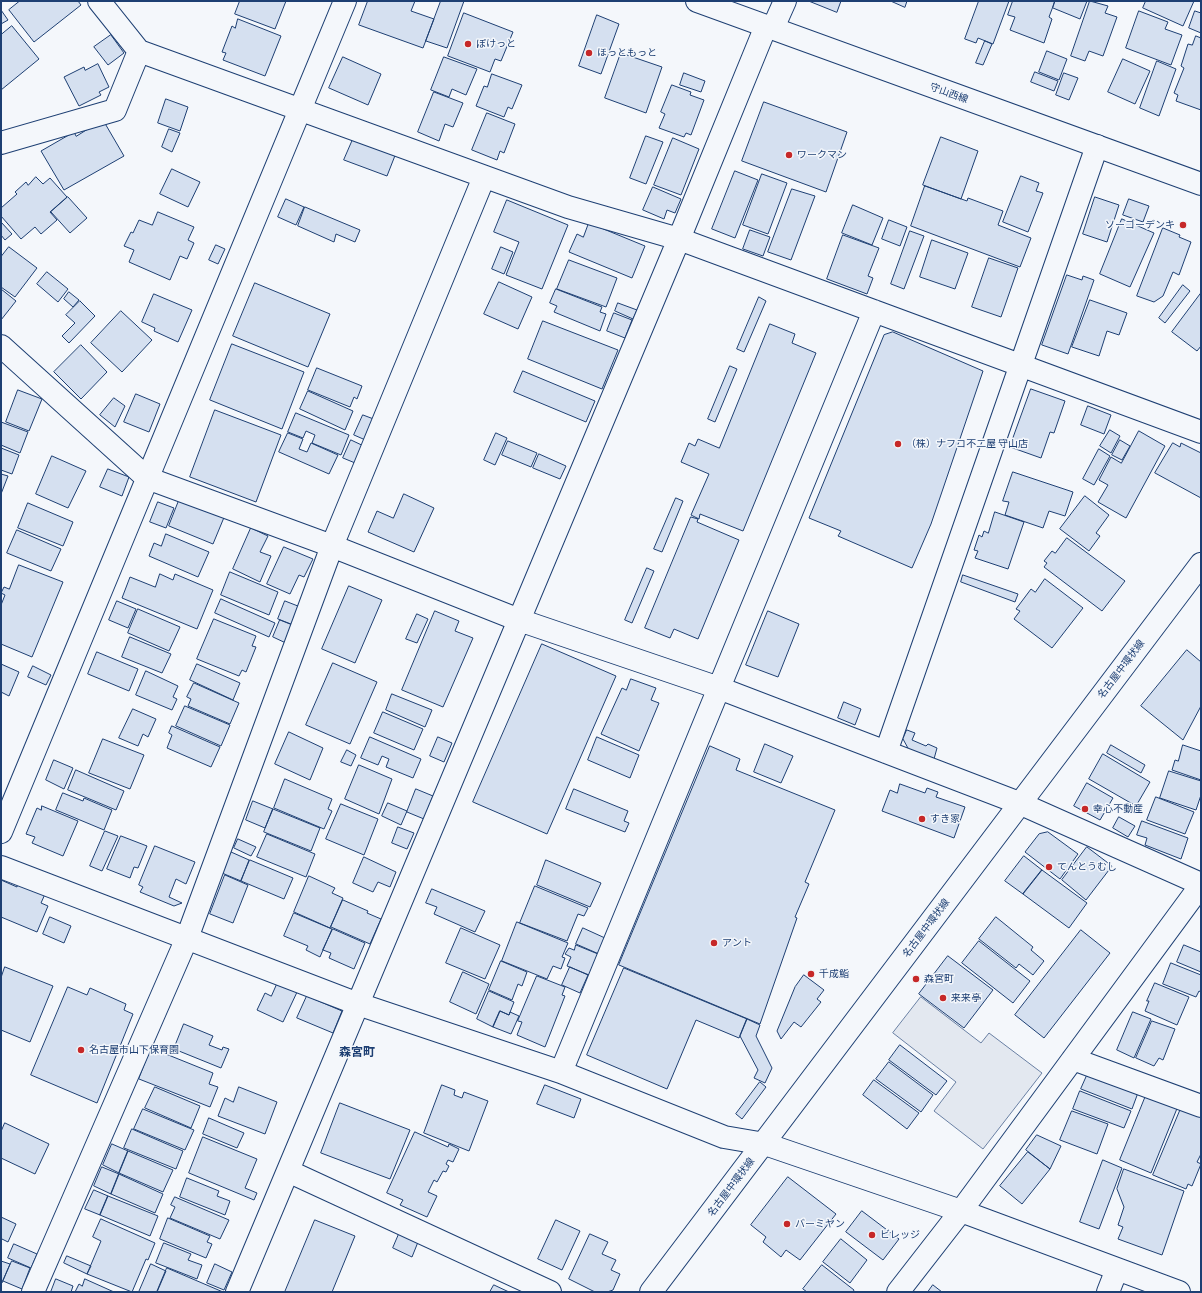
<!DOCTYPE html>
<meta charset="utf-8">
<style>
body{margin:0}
#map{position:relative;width:1202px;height:1293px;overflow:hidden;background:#f4f7fb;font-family:Barlow,sans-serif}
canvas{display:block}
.frame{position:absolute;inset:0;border:2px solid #1d3f73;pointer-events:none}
</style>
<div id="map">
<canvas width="1202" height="1293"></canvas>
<div class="frame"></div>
</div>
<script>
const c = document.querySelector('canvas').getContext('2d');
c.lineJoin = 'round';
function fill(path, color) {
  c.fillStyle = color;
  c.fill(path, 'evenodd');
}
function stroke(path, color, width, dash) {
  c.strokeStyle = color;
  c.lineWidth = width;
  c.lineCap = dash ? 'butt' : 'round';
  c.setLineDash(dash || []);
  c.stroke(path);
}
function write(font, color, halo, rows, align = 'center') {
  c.font = font + ' Barlow,"Noto Sans JP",sans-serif';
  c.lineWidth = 3;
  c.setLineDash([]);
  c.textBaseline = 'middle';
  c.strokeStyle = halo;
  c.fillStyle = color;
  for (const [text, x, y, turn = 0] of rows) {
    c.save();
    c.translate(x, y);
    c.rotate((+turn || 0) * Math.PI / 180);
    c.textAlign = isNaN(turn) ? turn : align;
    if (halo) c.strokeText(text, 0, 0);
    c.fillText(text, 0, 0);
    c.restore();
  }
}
const parking = new Path2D(`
 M921,997l60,46 8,-10 53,40 -59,76 -49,-38 22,-29 -63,-49z`);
const building = new Path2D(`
 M20,1h58l3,4 -47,37 -25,-32z
 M240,1h46l-11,28 -40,-15z
 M368,1h47l-4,10 23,8 -11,29 -64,-23z
 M441,1h23l-17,47 -21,-7z
 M809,1h32l-4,11z
 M891,1h16l-2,6z
 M979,1h30l-16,43 -15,-6 -2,5 -11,-4z
 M1013,1h42l-6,16 3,2 -8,24 -34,-13 5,-13 -7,-2z
 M1055,1h32l-7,18 -27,-11z
 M1090,1l18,5 -3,7 12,4 -14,39 -14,-5 -4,10 -14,-5z
 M1146,1h48l-11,25 -40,-18z
 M1,10l7,10 -7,4z
 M1139,11l29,11 -3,7 17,6 -11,30 -45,-17z
 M1195,11l6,2v20l-12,-5z
 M464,13l49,19 -12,29 -6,-2 -5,13 -42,-16z
 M597,15l22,9 -18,50 -22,-8z
 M238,19l43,17 -16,40 -42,-16 3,-7 -4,-1 10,-26 3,2z
 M12,26l27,33 -38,31v-55z
 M111,35l13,18 -16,12 -14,-18z
 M1196,36l5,2v72l-25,-9 2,-6 -4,-2 10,-25 -3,-2 7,-22 4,1z
 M985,41l7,3 -9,21 -7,-2z
 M1047,51l20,8 -8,21 -20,-8z
 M621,53l41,14 -16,46 -41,-15z
 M343,57l38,17 -13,31 -39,-17z
 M444,57l33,12 -11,26 -14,-6 -3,8 -18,-7z
 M1123,59l27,12 -15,33 -27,-12z
 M1157,61l19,8 -17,47 -19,-8z
 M98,64l11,23 -10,5 2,3 -22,11 -15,-29 20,-10 1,3z
 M1035,72l23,9 -4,10 -23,-9z
 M684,73l21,8 -4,11 -21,-7z
 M1064,73l14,5 -9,22 -13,-5z
 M492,74l30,11 -10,24 -4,-2 -4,10 -28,-11 8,-20 3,1z
 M672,85l19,7 -1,3 14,5 -13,35 -5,-2 -2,4 -25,-9 6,-14 -4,-2z
 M434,92l29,11 -10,24 -8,-3 -6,17 -21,-9z
 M166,99l22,8 -8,24 -22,-8z
 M764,102l83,30 -21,60 -84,-31z
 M487,113l28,11 -11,29 -4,-2 -3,9 -25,-10z
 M103,120l21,36 -60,34 -23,-39 33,-19 2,4z
 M169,129l11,4 -8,19 -10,-5z
 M646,136l17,6 -17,42 -16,-6z
 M354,137l42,16 -9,23 -43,-16z
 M941,137l37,14 -17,48 -38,-14z
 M673,138l26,11 -18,46 -27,-10z
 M172,169l28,13 -12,25 -28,-13z
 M735,171l23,9 -23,58 -23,-9z
 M762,174l25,9 -19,51 -25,-9z
 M1021,176l18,7 -3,8 7,2 -15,39 -25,-10z
 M36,177l7,7 7,-6 17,19 -17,15 7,8 -16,14 -6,-7 -14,12 -20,-23v-8l16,-14 -2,-2 11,-10 2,3z
 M925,186l42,15 1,-3 35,13 -5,14 33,13 -11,29 -109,-41z
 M653,187l28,12 -6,14 -8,-3 -3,9 -21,-9z
 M792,189l23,7 -24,64 -23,-8z
 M68,197l19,21 -17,15 -19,-21z
 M1095,197l24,8 -12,37 -24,-8z
 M286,199l18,8 -8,18 -18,-8z
 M1129,199l20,7 -6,16 -20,-7z
 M507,200l61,25 -26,64 -36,-14 13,-33 -25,-10z
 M853,205l30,13 -11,27 -30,-12z
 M305,207l55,23 -5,12 -19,-8 -2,8 -36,-16z
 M158,212l36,15 -6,13 6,3 -7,16 -7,-3 -10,24 -41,-18 5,-12 -10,-4 7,-14 2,1 6,-13 13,5z
 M1122,219l32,14 -24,54 -30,-13z
 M889,220l18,7 -7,19 -18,-7z
 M1,222l11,12 -7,6 -4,-5z
 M589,223l56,23 -13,32 -63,-26 8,-18 6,3z
 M1163,228l17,7 -1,2 12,5 -12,33 -6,-3 -10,24 -9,6 -17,-6z
 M750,230l20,7 -7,19 -20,-7z
 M910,231l14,5 -20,53 -13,-5z
 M843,235l36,13 -11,28 5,2 -6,16 -40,-15z
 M932,240l36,13 -13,36 -35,-12z
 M216,245l9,4 -7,15 -9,-4z
 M9,247l28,21 -22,29 -14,-10v-30z
 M501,247l12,5 -9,22 -12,-5z
 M989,258l29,10 -17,49 -29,-10z
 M569,260l48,18 -11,29 -49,-18z
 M47,272l21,17 -10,13 -21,-18z
 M1067,275l15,5 1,-4 11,4 -26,74 -26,-9z
 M499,282l33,15 -14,32 -34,-15z
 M255,283l75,31 -22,53 -75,-31z
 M1183,285l7,6 -25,32 -6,-5z
 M1,289l15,12 -15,19z
 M556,289l46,18 -2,5 6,2 -6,17 -46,-19 3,-6 -7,-3z
 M69,292l10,8 -6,7 -9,-8z
 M1201,293v53l-4,5 -25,-19z
 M154,294l38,16 -14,32 -24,-11 1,-3 -13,-6z
 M759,297l7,4 -22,51 -7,-3z
 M1090,300l37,13 -8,22 -12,-4 -8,25 -27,-9z
 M80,301l15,15 -26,27 -7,-7 13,-13 -9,-8z
 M618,303l19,7 -4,9 -18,-8z
 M121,311l31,29 -30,32 -31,-29z
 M614,313l18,7 -7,18 -18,-7z
 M543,321l75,29 -16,39 -74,-30z
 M770,324l25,10 -3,9 24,10 -73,178 -43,-17 -1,5 -8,-4 18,-41 -28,-12 8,-19 6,3 3,-7 21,9z
 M893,332l90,39 -52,153 -19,44 -74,-32 3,-5 -32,-13 75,-183z
 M232,344l72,28 -22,57 -72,-29z
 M81,345l26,27 -26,27 -27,-27z
 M730,366l7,3 -22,53 -7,-3z
 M317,368l45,18 -5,13 -3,-2 -4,10 -42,-17z
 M523,371l72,30 -9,21 -72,-30z
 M1031,389l34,12 -11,32 -4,-1 -9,26 -31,-11z
 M18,390l24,9 -13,32 -23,-9z
 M308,391l45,20 -8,19 -45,-21z
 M136,394l24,10 -11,28 -25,-10z
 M114,398l11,8 -10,21 -15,-12z
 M1088,406l23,9 -7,19 -23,-9z
 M215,410l66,25 -25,67 -66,-25z
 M296,413l53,22 -8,20 -29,-12 3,-8 -9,-4 -3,7 -15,-6z
 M363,415l16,6 -9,21 -16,-7z
 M1,422l27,10 -8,21 -19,-8z
 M1110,430l10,6 -9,17 -11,-7z
 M1139,431l26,15 -39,72 -28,-16 10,-17 -9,-5 12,-23 10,6z
 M288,433l15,6 -4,10 8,3 4,-9 27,12 -9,19 -50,-22z
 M496,433l11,5 -12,27 -11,-5z
 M351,440l17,8 -8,17 -17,-7z
 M1120,440l10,6 -8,14 -10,-5z
 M508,441l29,12 -6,14 -29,-12z
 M1173,443l7,4 1,-4 20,10v45l-46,-25z
 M1,448l18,7 -7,19 -11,-4z
 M1099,449l11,7 -16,29 -11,-6z
 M539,454l27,12 -6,13 -27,-11z
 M52,456l34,15 -18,37 -32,-14z
 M108,469l21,8 -7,19 -22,-9z
 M1013,472l60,20 -8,24 -16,-5 -6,17 -38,-13 4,-13 -6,-1z
 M1,474l7,2 -7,18z
 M404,494l30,14 -20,44 -46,-20 9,-21 16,7z
 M1085,496l24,19 -13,18 4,3 -11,15 -29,-22z
 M180,498l45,17 -12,29 -44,-18z
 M676,498l7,3 -21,51 -8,-3z
 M158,502l16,6 -8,20 -16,-6z
 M28,503l45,19 -10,24 -45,-18z
 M995,512l29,10 -16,47 -33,-11 3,-7 -4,-1 5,-15 3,2 2,-6 4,2z
 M691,517l7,2 -1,3 42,18 -41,99 -24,-10 -4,9 -25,-10z
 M251,528l17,8 -8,16 11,4 -11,26 -27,-13z
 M17,530l44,19 -10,22 -44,-18z
 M166,534l43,18 -11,25 -49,-21 5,-13 7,3z
 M1067,538l58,43 -23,30 -58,-44 3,-4 -3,-2 8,-10 3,2z
 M284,547l29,12 -9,18 -5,-2 -9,19 -23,-10z
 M19,565l44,17 -31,75 -31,-13v-39l4,-10 -4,-2 3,-6 5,2z
 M647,568l7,3 -22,52 -7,-3z
 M230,572l48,20 -9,23 -48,-20z
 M160,574l13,6 2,-6 38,16 -16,39 -75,-31 8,-21 25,10z
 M963,575l55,19 -3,8 -54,-20z
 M1045,579l38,29 -31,40 -38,-29 6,-8 -4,-2 15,-20 4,3z
 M349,586l33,14 -27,63 -33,-14z
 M221,599l54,24 -6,14 -54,-24z
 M117,601l19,8 -8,19 -19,-8z
 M285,601l18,7 -7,18 -18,-7z
 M138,609l42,18 -11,24 -41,-18z
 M435,611l24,10 -4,10 18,7 -30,69 -41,-17z
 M768,611l31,13 -21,53 -32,-12z
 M417,614l11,5 -11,24 -11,-4z
 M214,619l42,17 -4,10 4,1 -10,25 -4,-2 -3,6 -42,-17z
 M280,620l15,6 -7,18 -15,-7z
 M130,637l41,17 -9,19 -40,-16z
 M542,644l74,32 -69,158 -74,-32z
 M1187,650l14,12v44l-18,34 -42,-34z
 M97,652l41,17 -9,22 -41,-17z
 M333,663l44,19 -27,62 -44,-19z
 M1,664l18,8 -10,24 -8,-4z
 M197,664l43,19 -7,17 -43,-20z
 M33,666l18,9 -5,10 -18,-8z
 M146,671l32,15 -5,11 4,2 -5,11 -36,-15z
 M631,679l25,9 -5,12 8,3 -20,48 -38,-17 21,-46 4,2z
 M194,683l45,20 -9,21 -42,-18 3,-7 -4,-2z
 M392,694l40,16 -7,17 -39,-17z
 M844,702l17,7 -6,16 -17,-7z
 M185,706l45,19 -9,21 -45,-20z
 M133,709l23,10 -8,18 -5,-3 -5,12 -19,-8z
 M383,712l40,17 -9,21 -40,-17z
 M172,726l48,21 -9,20 -44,-19 5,-13 -3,-2z
 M907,730l8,3 -3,7 14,6 2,-2 9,4 -3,11 -25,-9 -6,-11z
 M289,732l34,16 -13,32 -35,-16z
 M370,737l51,22 -8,19 -27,-11 3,-8 -7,-3 -4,9 -17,-7z
 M438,737l14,6 -8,19 -14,-6z
 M597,737l42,18 -9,23 -42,-18z
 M103,739l41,16 -14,34 -41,-16z
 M765,744l28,12 -12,27 -27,-11z
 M1111,745l34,20 -4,8 -34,-20z
 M1183,745l18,6v29l-29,-10 3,-10 3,1z
 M710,746l30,13 -4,11 99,40 -30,72 4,2 -14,33 2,1 -37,106 -141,-59z
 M347,750l9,5 -5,11 -10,-4z
 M1103,754l47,28 -14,24 -47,-27z
 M54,760l19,8 -9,21 -18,-9z
 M359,765l33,14 -13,35 -34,-15z
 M76,770l48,21 -8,19 -48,-20z
 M1169,771l32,10v14l-5,15 -36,-12z
 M285,779l47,20 -4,10 4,2 -8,18 -50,-21z
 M1087,783l26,15 -13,22 -26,-14z
 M900,784l25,9 2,-5 11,4 -2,5 29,10 -11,31 -72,-27 8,-21 7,3z
 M416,789l17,7 -9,23 -17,-7z
 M574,789l54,22 -4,10 5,2 -4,9 -59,-23z
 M63,793l20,8 1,-3 28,12 -8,20 -48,-20z
 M1156,797l38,15 -9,22 -38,-14z
 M253,801l20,8 -8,19 -19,-8z
 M388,803l19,8 -6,14 -19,-9z
 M341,804l37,15 -14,36 -38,-16z
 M42,806l36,15 -15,35 -31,-13 3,-6 -9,-3 11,-26 4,2z
 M273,809l47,19 -9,23 -47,-19z
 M1119,817l16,9 -7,11 -15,-9z
 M1142,821l46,17 -7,21 -36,-14 2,-7 -10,-3z
 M398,827l16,6 -7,16 -15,-6z
 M105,831l13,5 -16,35 -12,-5z
 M1048,832l30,22 -18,25 -35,-27 14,-18z
 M267,834l48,20 -9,23 -49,-20z
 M121,836l26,10 -9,22 -4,-1 -4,11 -23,-9z
 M238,839l18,8 -5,9 -17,-8z
 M155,846l40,16 -9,22 -10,-5 -7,18 13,6 -8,3 -34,-14 3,-5 -4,-2z
 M1087,847l25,19 -26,34 -24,-20z
 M231,852l18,8 -8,21 -19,-8z
 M1024,856l18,14 -19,24 -18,-13z
 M364,857l32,15 -6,15 -12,-5 -5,10 -20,-9z
 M250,860l43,18 -9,21 -43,-18z
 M546,860l55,23 -11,24 -53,-22z
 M1042,870l45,33 -18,25 -46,-34z
 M225,875l23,10 -15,38 -23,-9z
 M309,876l26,12 -3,5 11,5 -13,30 -36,-16z
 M1,880l16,7 1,-4 27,11 -4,9 7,3 -11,26 -36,-15z
 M535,886l53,22 -4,8 -6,-2 -11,27 -47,-18z
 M432,889l53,22 -10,21 -41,-18 3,-7 -11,-4z
 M343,900l25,11 -1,2 14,6 -11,25 -39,-17z
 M294,913l38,16 -12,28 -14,-7 2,-4 -24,-10z
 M50,917l21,9 -7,17 -21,-9z
 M996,917l37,30 -2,3 13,11 -11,14 -14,-11 -3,4 -37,-29z
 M517,922l51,21 -6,14 3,1 -4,11 -8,-3 -6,13 -45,-18z
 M461,928l39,17 -15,34 -39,-16z
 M583,928l22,10 -6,16 -23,-10z
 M333,929l32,14 -11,26 -25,-11 2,-5 -8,-3z
 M1081,930l29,23 -66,85 -29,-23z
 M979,941l51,40 -17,22 -51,-40z
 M576,945l22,9 -9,21 -22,-9 4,-9 -6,-3 4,-6 5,2z
 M1184,945l17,7v20l-24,-10z
 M948,956l45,34 -29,38 -45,-34z
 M501,961l26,11 -5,14 -4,-2 -6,16 -23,-10z
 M1171,963l30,12v17l-2,-1 -3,6 -33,-13z
 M5,967l48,19 -23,56 -29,-12v-52z
 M570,967l18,8 -8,18 -18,-8z
 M624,968l123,51 -7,17 -1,2 -43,-18 -29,69 -80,-34z
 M463,972l26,12 -13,30 -26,-12z
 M804,975l20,15 -7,9 4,3 -20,25 -7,-5 -13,17 -4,-8 18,-44z
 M537,976l28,11 -3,8 3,1 -20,51 -28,-12 5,-13 -4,-1z
 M278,982l20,8 -15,32 -26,-12 8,-17 6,3z
 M1155,983l34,14 -12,28 -32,-14 4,-10h-2z
 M68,987l19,8 3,-7 36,16 -2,6 9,4 -36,89 -66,-28z
 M489,991l25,11 -5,13 -9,-4 -7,16 -16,-8z
 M307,996l35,15 -9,22 -36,-15z
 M500,1011l9,4 1,-3 9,4 -8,18 -18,-7z
 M1133,1012l18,7 -17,39 -17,-8z
 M747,1019l13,6 -4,11 16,32 -7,15 -11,-5 4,-8 -18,-34z
 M1152,1021l23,8 -12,31 -4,-2 -5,8 -18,-8z
 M184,1024l29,12 -4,9 13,5 1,-3 6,2 -8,19 -47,-19z
 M900,1045l47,36 -11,14 -47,-35z
 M151,1048l62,25 -4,11 9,3 -8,20 -71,-28z
 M889,1062l44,33 -12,17 -45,-33z
 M1089,1071l50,19 -7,19 -51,-20z
 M874,1080l45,33 -12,16 -44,-34z
 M760,1082l6,5 -24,32 -6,-5z
 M442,1085l13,5 -1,5 8,3 2,-6 24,9 -19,50 -45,-18z
 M545,1085l36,14 -7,19 -37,-14z
 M155,1087l45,19 -9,22 -46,-20z
 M239,1087l38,15 -12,32 -47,-18 7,-18 8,4z
 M1080,1091l51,20 -7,17 -51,-19z
 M1147,1093l31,13 -27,67 -31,-13z
 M340,1103l70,27 -20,49 -69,-26z
 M1182,1106l19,8v40l-4,8 4,2 -9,22 -4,-2 -2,5 -33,-14z
 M143,1109l51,21 -9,20 -51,-21z
 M1072,1111l36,13 -11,30 -37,-14z
 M209,1118l35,15 -7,15 -34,-14z
 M5,1123l44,21 -14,30 -34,-16v-26z
 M132,1129l51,22 -7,18 -52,-21z
 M415,1132l33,15 1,-3 10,5 -6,13 -5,-2 -2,4 3,2 -3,6 -3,-1 -6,11 -3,-2 -6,12 9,4 -10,21 -27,-12 3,-5 -16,-7z
 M1037,1135l24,11 -11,23 -24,-19z
 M203,1137l54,22 -12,29 12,5 -3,7 -65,-27z
 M112,1144l16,7 -9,22 -16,-8z
 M128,1151l45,19 -10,22 -44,-19z
 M1028,1152l22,17 -28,35 -22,-18z
 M1103,1160l19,8 -23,61 -19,-7z
 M102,1167l17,7 -8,20 -17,-8z
 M1124,1169l60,22 -22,64 -44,-16 5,-12 -5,-2 6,-18 -7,-18z
 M119,1174l44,20 -8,19 -44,-19z
 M788,1177l48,37 -36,46 -14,-10 -5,7 -18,-15 3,-5 -15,-12z
 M187,1178l32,13 -2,5 13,5 -5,14 -45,-18z
 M94,1190l14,6 -8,19 -15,-6z
 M108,1196l50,20 -8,20 -50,-21z
 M175,1197l54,23 -9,19 -50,-21 5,-11 -4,-2z
 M862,1211l37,28 -16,21 -37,-28z
 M1,1217l15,7 -8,18 -6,-3 -1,2z
 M168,1218l42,18 -3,6 5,2 -6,14 -46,-19z
 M101,1219l54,24 -7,17 -2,-1 -14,33 -45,-18 14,-33 -8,-4z
 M315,1220l40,16 -23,56h-47z
 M556,1220l24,11 -18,39 -24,-11z
 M399,1234l19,8 -6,15 -19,-9z
 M590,1234l18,8 -6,12 14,6 -5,10 9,4 -7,16 -6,2h-12l-26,-13z
 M841,1239l26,21 -17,23 -27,-21z
 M164,1243l27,11 -3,6 14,5 -5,14 -41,-16z
 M14,1244l23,10 -6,14 -23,-10z
 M67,1256l24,10 -4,8 -23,-11z
 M1,1261l9,3 -8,19h-1z
 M12,1261l18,7 -8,21 -19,-8z
 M151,1264l15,7 -9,21h-18z
 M215,1264l17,8 -8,18 -17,-7z
 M822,1265l32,25 -1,2h-46l-4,-3z
 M167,1268l56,24h-66z
 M56,1279l17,7 -2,6h-20z
 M85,1279l29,13h-39l4,-8 3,2z
 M494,1285l15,7h-19z
 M933,1285l9,7h-14z`);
const street = new Path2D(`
 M99,1l40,50 429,156 111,32 522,193
 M773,28l12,-27
 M1,143l114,-33 24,-59
 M1,346l146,132 185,68 187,74 200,68 300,115 182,81
 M886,752l211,-606
 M1,832l344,-831
 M1,867l357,137 203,68 163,65 41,7 196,67 218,81
 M1073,1059l128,47
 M561,1072l313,-761
 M288,1171l262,121
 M33,1292l154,-354 145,-392 152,-369
 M237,1292l442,-1053 87,-213
 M898,1292l63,-81 240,-326
 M1108,1292l9,-23`);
const secondary = new Path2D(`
 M697,1l504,183`);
const primary = new Path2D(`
 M651,1292c185,-242 365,-486 550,-728`);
const markers = [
 [468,44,4,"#c62828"],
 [589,53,4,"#c62828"],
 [789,155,4,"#c62828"],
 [1183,225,4,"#c62828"],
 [898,444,4,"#c62828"],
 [1085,809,4,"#c62828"],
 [922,819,4,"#c62828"],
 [1049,867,4,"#c62828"],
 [714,943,4,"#c62828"],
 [811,974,4,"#c62828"],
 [916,979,4,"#c62828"],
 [943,998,4,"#c62828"],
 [81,1050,4,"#c62828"],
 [787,1224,4,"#c62828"],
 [872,1235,4,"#c62828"]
];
const poiNames = [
 ["ぽけっと",476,44],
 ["ほっともっと",597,53],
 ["ワークマン",797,155],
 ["ソーゴーデンキ",1175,225,"right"],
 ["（株）ナフコ不二屋 守山店",906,444],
 ["幸心不動産",1093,809],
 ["すき家",930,819],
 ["てんとうむし",1057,867],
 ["アント",722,943],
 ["千成鮨",819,974],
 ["森宮町",924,979],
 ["来来亭",951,998],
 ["名古屋市山下保育園",89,1050],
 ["バーミヤン",795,1224],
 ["ビレッジ",880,1235]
];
const streetNames = [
 ["守山西線",949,93,20],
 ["名古屋中環状線",1121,669,-53],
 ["名古屋中環状線",926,928,-53],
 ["名古屋中環状線",731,1187,-53]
];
const quarterNames = [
 ["森宮町",357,1052]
];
fill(parking, '#e3e8f0');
stroke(parking, '#687fa3', 1);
fill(building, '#d5e0f0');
stroke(building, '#1d3f73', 1);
stroke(street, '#1d3f73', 24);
stroke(secondary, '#1d3f73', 24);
stroke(primary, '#1d3f73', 24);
stroke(street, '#f4f7fb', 22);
stroke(secondary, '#f4f7fb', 22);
stroke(primary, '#f4f7fb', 22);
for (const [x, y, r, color] of markers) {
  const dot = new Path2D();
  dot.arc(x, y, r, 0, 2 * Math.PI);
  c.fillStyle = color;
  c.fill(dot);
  stroke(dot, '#f4f7fb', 1.5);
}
write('10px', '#1d3f73', '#f4f7fb', poiNames, 'left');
write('10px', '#1d3f73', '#f4f7fb', streetNames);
write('bold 12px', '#1d3f73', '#f4f7fb', quarterNames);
</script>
